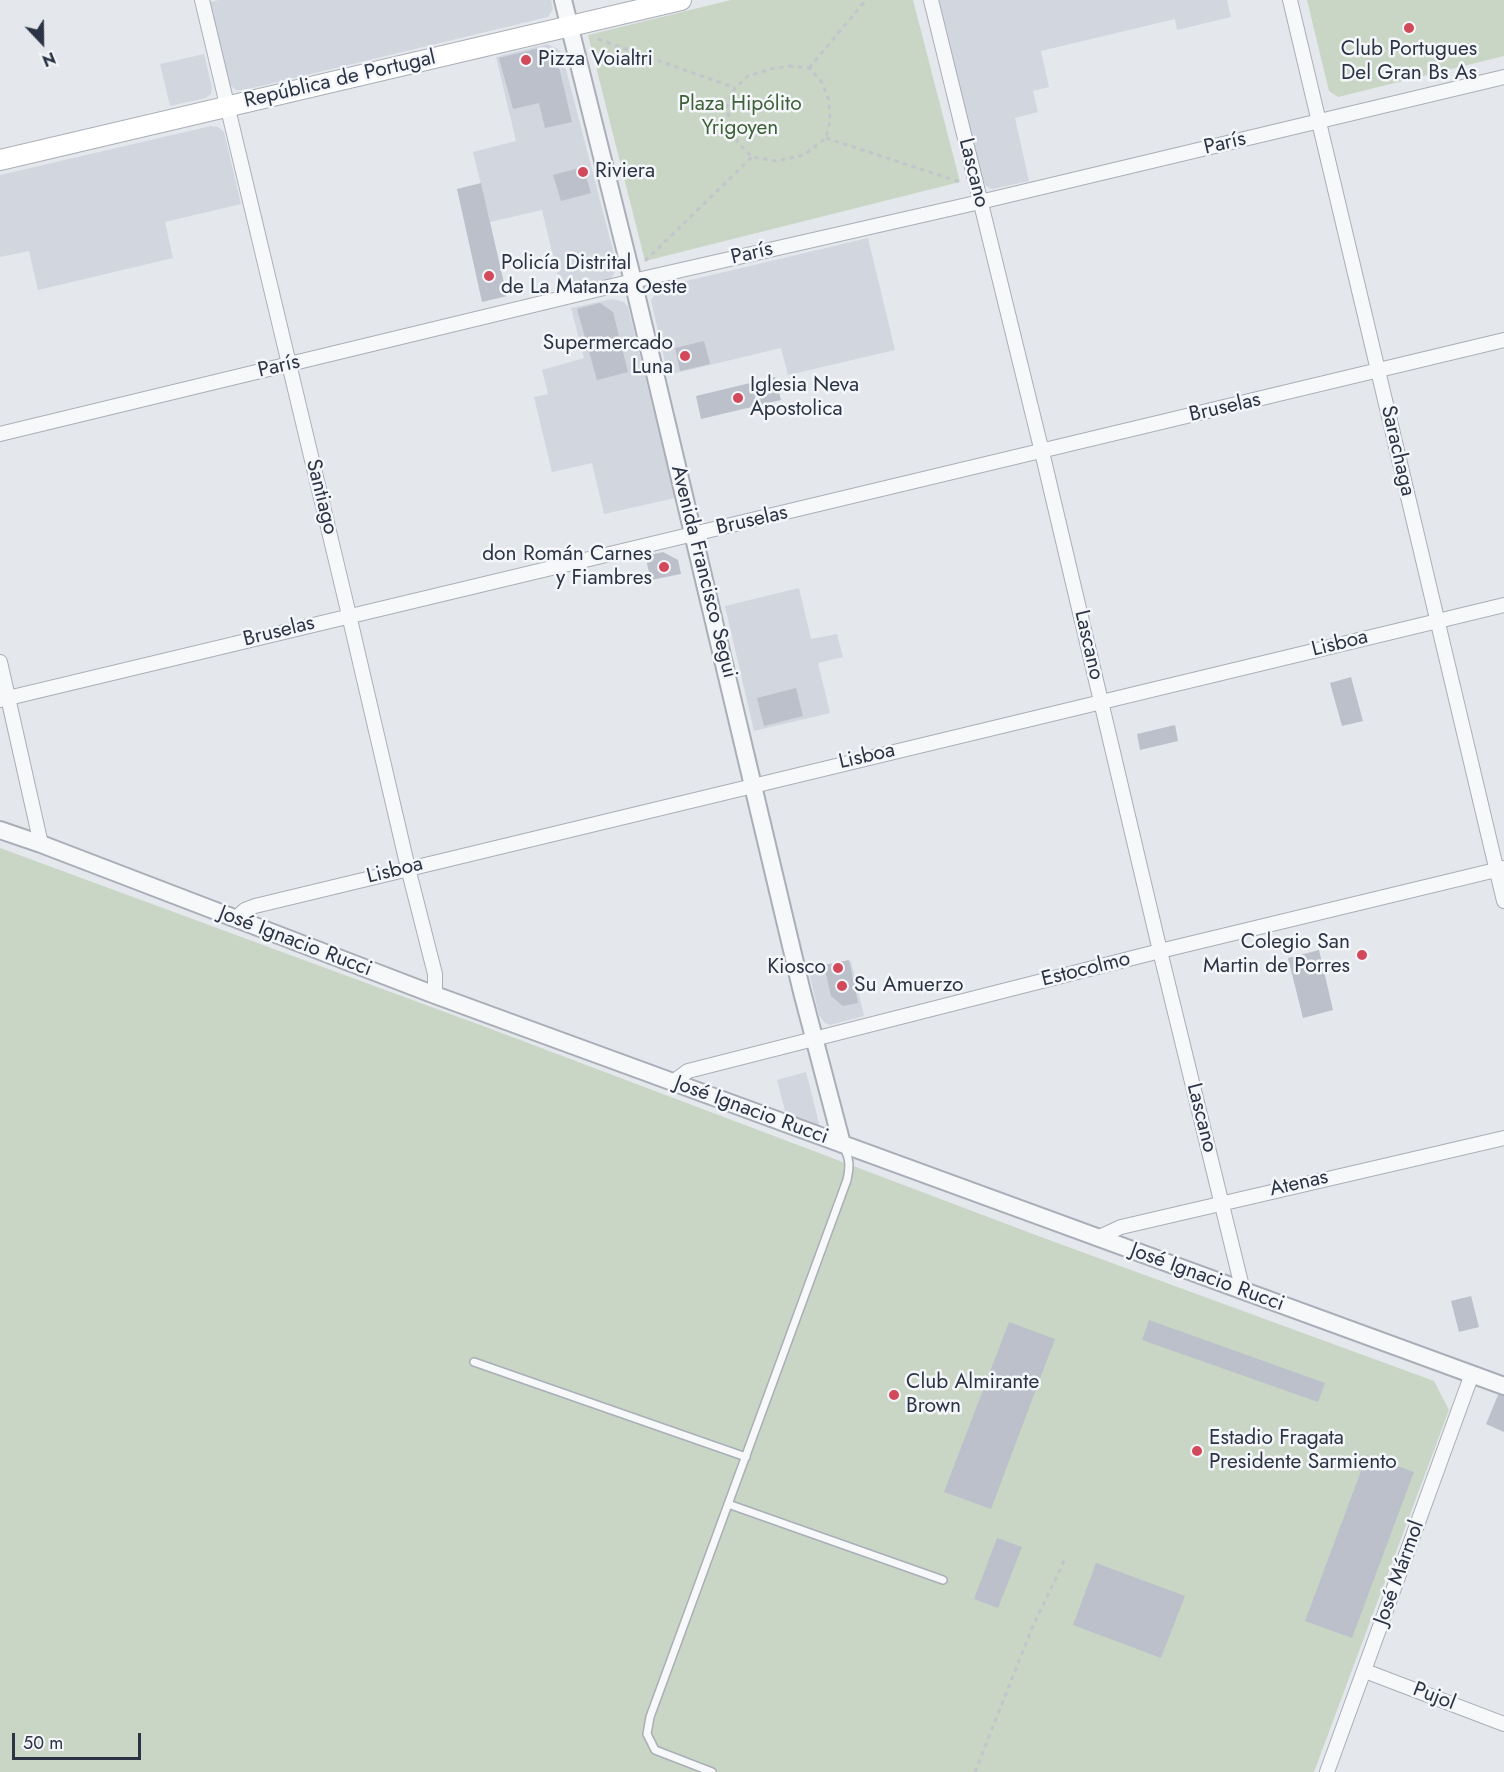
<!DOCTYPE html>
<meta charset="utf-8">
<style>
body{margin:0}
#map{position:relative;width:1504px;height:1772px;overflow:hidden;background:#e4e7ec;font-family:Jost,sans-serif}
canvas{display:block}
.north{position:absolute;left:12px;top:12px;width:60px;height:60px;-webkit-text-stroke:4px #f4f6f9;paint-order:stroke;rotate:158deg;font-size:16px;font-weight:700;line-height:24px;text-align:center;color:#2b3445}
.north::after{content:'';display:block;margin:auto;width:21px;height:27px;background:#2b3445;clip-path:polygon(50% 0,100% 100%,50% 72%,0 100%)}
.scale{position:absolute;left:12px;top:1733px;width:129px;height:27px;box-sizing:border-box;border:3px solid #2b3445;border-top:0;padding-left:8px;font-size:18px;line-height:21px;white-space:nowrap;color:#2b3445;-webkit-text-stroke:4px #f4f6f9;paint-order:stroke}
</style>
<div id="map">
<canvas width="1504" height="1772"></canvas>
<div class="north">N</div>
<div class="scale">50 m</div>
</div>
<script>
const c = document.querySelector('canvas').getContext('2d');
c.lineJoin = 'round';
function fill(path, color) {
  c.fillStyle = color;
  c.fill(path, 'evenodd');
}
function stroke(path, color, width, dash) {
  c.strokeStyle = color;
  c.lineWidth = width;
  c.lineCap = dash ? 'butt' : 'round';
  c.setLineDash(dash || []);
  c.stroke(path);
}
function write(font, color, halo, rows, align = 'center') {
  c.font = font + ' Jost,sans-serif';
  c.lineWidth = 5;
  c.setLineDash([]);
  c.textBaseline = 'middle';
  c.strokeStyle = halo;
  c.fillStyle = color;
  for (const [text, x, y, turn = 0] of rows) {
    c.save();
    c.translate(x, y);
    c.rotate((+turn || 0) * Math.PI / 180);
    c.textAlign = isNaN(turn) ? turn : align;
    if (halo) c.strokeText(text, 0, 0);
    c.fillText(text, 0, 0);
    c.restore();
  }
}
const built = new Path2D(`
 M219,0h332l2,9 -5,8 -304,73h-8l-6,-5 -20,-83z
 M939,0h288l4,17 -54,13 -2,-11 -134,32 8,36 -16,4 5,21 -23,6 14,63 -37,8 -6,-3 -4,-6z
 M547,44l11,5 4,5 54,208 -1,10 -6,10 -47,11 -20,-83 -52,12 -17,-70 43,-11 -20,-84z
 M204,54l8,33 -1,7 -5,4 -36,8 -10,-42z
 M211,126l7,1 6,5 17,72 -76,18 8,36 -135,32 -9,-39 -29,6v-82z
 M868,238l27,112 -107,25 -7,-27 -113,27 -17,-75 10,-13z
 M612,299l12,3 4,5 47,191 -71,16 -12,-51 -40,9 -18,-75 14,-3 -6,-24 42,-12 -13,-50z
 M799,588l12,51 26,-5 6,23 -25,6 12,50 -76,18 -29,-125z
 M851,961l13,55 -34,9 -5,-2 -6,-8 -10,-43z
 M806,1072l13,51 -1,4 -31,-9 -10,-38z`);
const green = new Path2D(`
 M731,0h182l47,182 -315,79 -57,-226z
 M1307,0h197v56l-166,41 -9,-6z
 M0,848l491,181 550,208 393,144 15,29 -135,362h-1314z`);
const building = new Path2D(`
 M539,48l14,6 5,9 14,59 -27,6 -6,-25 -26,6 -14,-51z
 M583,167l8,26 -30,8 -8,-26z
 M481,183l26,113 -25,6 -25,-113z
 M600,303l13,9 15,60 -31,8 -20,-71z
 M704,341l6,23 -30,7 -5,-23z
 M775,377l6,23 -80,19 -5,-23z
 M663,552l15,8 3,14 -30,6 -6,-24z
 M1351,677l12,44 -21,5 -12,-43z
 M796,688l7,28 -39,10 -7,-28z
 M1175,725l3,16 -38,9 -3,-16z
 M1319,950l14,60 -30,8 -15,-60z
 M849,960l9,43 -15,3 -12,-10 -7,-31z
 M1471,1296l8,31 -20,5 -8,-31z
 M1149,1320l176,63 -7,19 -176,-62z
 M1009,1322l46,17 -64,170 -47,-17z
 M1498,1395l6,1v36l-18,-8z
 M1367,1455l47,17 -62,166 -47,-17z
 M997,1538l25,9 -24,61 -24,-9z
 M1096,1563l89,33 -24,62 -88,-33z`);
const path = new Path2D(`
 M598,39l137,49
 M789,66l20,2 12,13 8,19 1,21 -4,17 -22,17 -27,6 -25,-4 -14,-14 -8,-20 -3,-17 8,-18 13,-12 23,-7z
 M809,68l57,-68
 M826,138l134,44
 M645,261l107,-104
 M975,1772l57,-144 34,-71`);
const service = new Path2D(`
 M474,1362l272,95
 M728,1504l215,76
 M712,1772l-57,-22 -8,-16 3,-17 197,-537c3,-13 3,-21 -3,-32`);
const minor = new Path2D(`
 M202,0l147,615 59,253 27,106v21
 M931,0l111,452 118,499 83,340
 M1290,0l214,901
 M0,434l633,-153 347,-79 524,-125
 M0,662l41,182
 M0,700l1504,-360
 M235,919l10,-9 10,-4 1249,-301
 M673,1082l15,-11 472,-120 344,-83
 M1097,1238l24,-11 383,-89
 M1365,1671l139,53
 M1327,1772l145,-398`);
const tertiary = new Path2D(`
 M563,0l70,281 169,711 40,152
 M0,830l41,14 394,151 1069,391`);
const secondary = new Path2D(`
 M0,160l681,-160`);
const markers = [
 [1409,28,6,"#d1495b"],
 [526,60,6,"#d1495b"],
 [583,172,6,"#d1495b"],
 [489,276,6,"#d1495b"],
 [685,356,6,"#d1495b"],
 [738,398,6,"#d1495b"],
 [664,567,6,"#d1495b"],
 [1362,955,6,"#d1495b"],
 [838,968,6,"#d1495b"],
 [842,986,6,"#d1495b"],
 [894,1395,6,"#d1495b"],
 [1197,1451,6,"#d1495b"]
];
const poiNames = [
 ["Club Portugues",1409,50,"center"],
 ["Del Gran Bs As",1409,74,"center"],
 ["Pizza Voialtri",538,60],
 ["Riviera",595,172],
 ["Policía Distrital",501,264],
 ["de La Matanza Oeste",501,288],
 ["Supermercado",673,344,"right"],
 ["Luna",673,368,"right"],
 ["Iglesia Neva",750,386],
 ["Apostolica",750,410],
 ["don Román Carnes",652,555,"right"],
 ["y Fiambres",652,579,"right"],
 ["Colegio San",1350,943,"right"],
 ["Martin de Porres",1350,967,"right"],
 ["Kiosco",826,968,"right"],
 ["Su Amuerzo",854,986],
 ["Club Almirante",906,1383],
 ["Brown",906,1407],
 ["Estadio Fragata",1209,1439],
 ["Presidente Sarmiento",1209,1463]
];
const streetNames = [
 ["República de Portugal",340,80,-13],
 ["París",1225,144,-13],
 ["Lascano",973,173,76],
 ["París",752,254,-13],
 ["París",279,367,-13],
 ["Bruselas",1225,408,-13],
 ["Sarachaga",1397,451,77],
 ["Santiago",321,497,76],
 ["Bruselas",752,521,-13],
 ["Avenida Francisco Segui",703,572,76],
 ["Bruselas",279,632,-14],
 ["Lisboa",1340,644,-14],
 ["Lascano",1088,645,77],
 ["Lisboa",867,757,-13],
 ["Lisboa",395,871,-14],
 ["José Ignacio Rucci",295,942,21],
 ["Estocolmo",1086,970,-14],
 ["José Ignacio Rucci",751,1111,20],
 ["Lascano",1201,1118,76],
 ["Atenas",1299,1184,-13],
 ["José Ignacio Rucci",1207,1278,20],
 ["José Mármol",1400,1573,-70],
 ["Pujol",1434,1697,21]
];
const parkNames = [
 ["Plaza Hipólito",740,105],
 ["Yrigoyen",740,129]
];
fill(built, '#d2d6de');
fill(green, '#c9d6c5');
fill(building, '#bbc0ca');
stroke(service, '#a9aeb7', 10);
stroke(minor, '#a9aeb7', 16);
stroke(tertiary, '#a9aeb7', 20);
stroke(secondary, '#a9aeb7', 22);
stroke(path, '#c2c5cb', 3, [4.5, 4.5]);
stroke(service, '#f7f8fa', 7);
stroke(minor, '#f7f8fa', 14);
stroke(tertiary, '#f7f8fa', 16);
stroke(secondary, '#fff', 20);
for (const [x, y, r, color] of markers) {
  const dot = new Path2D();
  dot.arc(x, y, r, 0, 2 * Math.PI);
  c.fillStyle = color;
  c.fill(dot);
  stroke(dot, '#f4f6f9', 2);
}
write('21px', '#2b3445', '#f4f6f9', poiNames, 'left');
write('21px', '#2b3445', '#f4f6f9', streetNames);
write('21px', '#3f6138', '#f4f6f9', parkNames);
</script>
